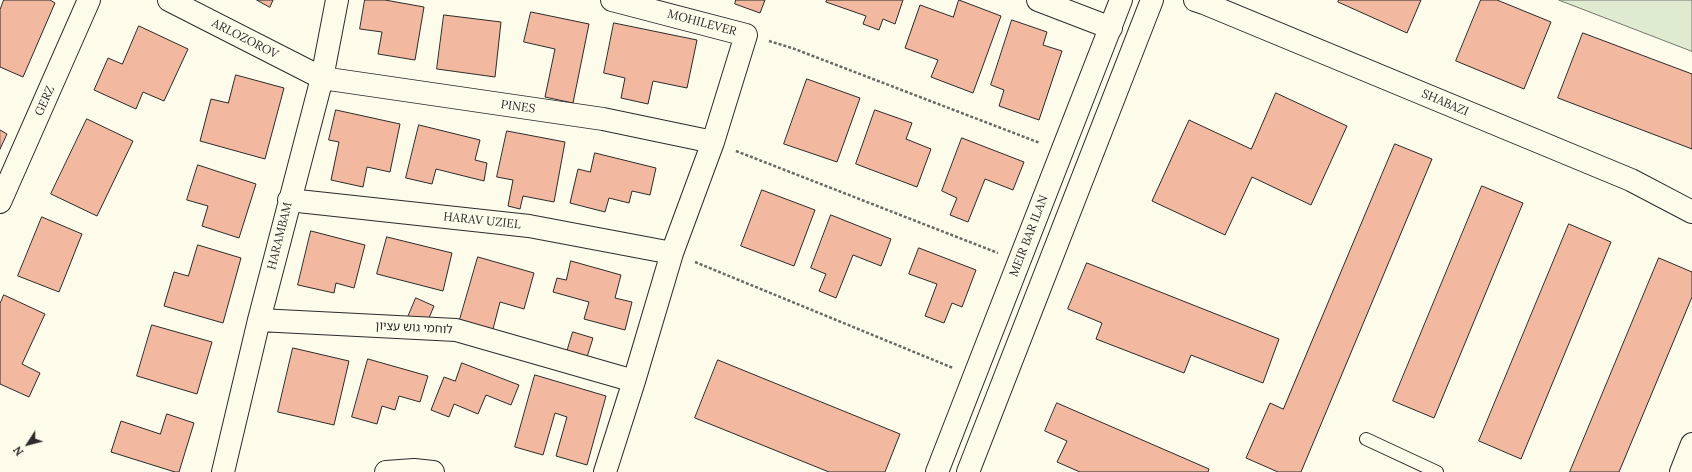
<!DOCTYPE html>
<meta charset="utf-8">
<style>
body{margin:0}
#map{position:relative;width:1692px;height:472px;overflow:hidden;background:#fdfbea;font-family:Lora,serif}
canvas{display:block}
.north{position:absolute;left:8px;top:424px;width:40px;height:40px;-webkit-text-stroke:3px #fdfbea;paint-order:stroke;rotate:234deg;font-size:11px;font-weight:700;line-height:16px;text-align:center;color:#2b2b2b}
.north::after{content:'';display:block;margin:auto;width:14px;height:18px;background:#2b2b2b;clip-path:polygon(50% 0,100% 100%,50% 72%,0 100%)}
</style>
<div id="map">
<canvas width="1692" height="472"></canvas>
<div class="north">N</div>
</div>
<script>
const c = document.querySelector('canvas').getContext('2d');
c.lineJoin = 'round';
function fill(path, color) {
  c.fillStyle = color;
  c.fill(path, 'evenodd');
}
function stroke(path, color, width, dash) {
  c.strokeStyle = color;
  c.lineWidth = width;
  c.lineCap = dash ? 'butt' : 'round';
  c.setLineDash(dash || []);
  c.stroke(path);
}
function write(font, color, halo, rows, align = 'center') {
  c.font = font + ' Lora,"Noto Sans Hebrew",serif';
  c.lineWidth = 3;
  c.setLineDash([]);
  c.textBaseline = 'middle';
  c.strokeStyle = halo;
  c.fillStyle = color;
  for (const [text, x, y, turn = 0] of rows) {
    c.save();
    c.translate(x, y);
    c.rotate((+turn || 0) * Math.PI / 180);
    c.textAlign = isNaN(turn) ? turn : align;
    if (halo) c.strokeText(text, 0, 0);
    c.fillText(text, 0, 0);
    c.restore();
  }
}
const green = new Path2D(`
 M1559,0h133v51z`);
const building = new Path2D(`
 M4,0h46l5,3 -32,74 -23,-10v-57z
 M257,0h16l-3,7z
 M365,0h20l39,7 -9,53 -37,-6 4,-22 -22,-3z
 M736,0h29l-5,13 -25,-9z
 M827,0h76l-8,24 -12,-5 -4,11 -16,-6 3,-8 -40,-14z
 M959,0l42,16 -28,77 -42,-16 7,-17 -33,-12 15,-43 33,12z
 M1339,0h82l-14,33 -69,-31z
 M1481,0h16l54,22 -27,67 -68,-28z
 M531,12l58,12 -16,79 -28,-6 10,-48 -31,-7z
 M444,15l57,7 -6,55 -58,-8z
 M1012,20l35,12 -4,13 19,6 -23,69 -40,-14 5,-16 -13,-5z
 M614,23l83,17 -10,48 -34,-7 -5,23 -27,-6 4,-20 -21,-5z
 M139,26l49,23 -24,52 -21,-9 -7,17 -42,-19 14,-32 14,6z
 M1583,33l109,41v75l-134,-51z
 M236,75l48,13 -19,71 -65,-18 11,-42 17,4z
 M807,79l53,19 -23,64 -53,-18z
 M1276,93l71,33 -36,79 -59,-28 -27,58 -73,-34 37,-81 62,29z
 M336,110l64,14 -10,48 -23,-5 -4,20 -32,-7 8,-38 -10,-2z
 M875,110l37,13 -6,16 25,10 -14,38 -61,-23z
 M87,119l46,22 -36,75 -46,-22z
 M419,125l61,15 -5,20 12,3 -3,18 -48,-12 -4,15 -26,-6z
 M0,130l7,4 -7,15z
 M507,131l58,11 -11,60 -31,-6 -3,13 -12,-3 5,-26 -16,-3z
 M962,138l62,24 -11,28 -28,-11 -17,43 -18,-7 7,-17 -15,-7z
 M1395,144l37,15 -131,313h-23l-32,-14 24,-55 13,6z
 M595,153l61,15 -6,27 -18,-4 -3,12 -20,-5 -4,14 -35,-9 8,-34 12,3z
 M198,165l58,19 -17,54 -37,-12 6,-20 -21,-6z
 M1482,186l41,17 -89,215 -41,-17z
 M762,190l53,20 -21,56 -53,-20z
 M831,215l60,24 -10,27 -28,-11 -17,43 -17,-7 7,-17 -15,-6z
 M42,217l40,17 -23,58 -41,-16z
 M1569,224l42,18 -90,217 -42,-18z
 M311,231l54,14 -11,43 -18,-5 -2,10 -36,-8z
 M387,237l65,16 -9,38 -66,-17z
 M198,245l43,13 -18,65 -59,-17 10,-34 14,4z
 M919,248l57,22 -14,37 -10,-4 -8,20 -19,-7 12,-32 -28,-10z
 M478,257l56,16 -10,36 -24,-7 -8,31 -33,-10z
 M1659,258l33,14v25l-73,175h-49z
 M571,261l50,14 -6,23 17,4 -7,28 -41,-11 5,-17 -36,-10 4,-14 9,2z
 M1087,263l192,76 -16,44 -72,-28 -7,18 -88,-34 6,-16 -34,-14z
 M4,295l41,19 -23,50 18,9 -11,24 -29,-13v-80z
 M416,298l18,8 -8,19 -18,-8z
 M152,325l60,17 -15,52 -60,-18z
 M573,332l20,6 -6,19 -20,-5z
 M293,348l56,13 -15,64 -56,-13z
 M368,359l60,17 -8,26 -21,-6 -4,14 -13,-4 -5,18 -25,-7z
 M718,360l182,74 -15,38h-56l-134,-54z
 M462,363l57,22 -8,20 -25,-10 -8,19 -24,-10 -5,13 -18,-7 13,-33 11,4z
 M535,375l71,21 -19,69 -31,-9 11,-39 -12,-4 -12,42 -28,-8z
 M1057,403l152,66 -1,3h-128l-23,-10 10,-21 -22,-10z
 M167,414l27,9 -15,49h-4l-64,-20 10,-31 39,13z`);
const path = new Path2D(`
 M769,41l23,7 248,95
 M736,151l262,102
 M695,262l258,106`);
const service = new Path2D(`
 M1366,439l71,33`);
const minor = new Path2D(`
 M169,0l153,78 281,41 110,23
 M1038,0l73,28
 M1195,0l9,3 427,177 61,32
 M289,200l240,26 143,27
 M0,202l89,-202
 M259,320l197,10 178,51
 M223,472l36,-152 63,-242 15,-78
 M386,472l28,-2 19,2
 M605,472l29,-91 38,-128 41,-111 33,-107 -134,-35
 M1681,472l11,-28`);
const tertiary = new Path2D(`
 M937,472l184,-472
 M968,472l184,-472`);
const streetNames = [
 ["MOHILEVER",702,23,15],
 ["ARLOZOROV",245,39,27],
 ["GERZ",45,101,-66],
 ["SHABAZI",1445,103,23],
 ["PINES",518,107,8],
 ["HARAV UZIEL",482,221,6],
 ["HARAMBAM",280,236,-76],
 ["MEIR BAR ILAN",1029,236,-69],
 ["לוחמי גוש עציון",414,328,3]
];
fill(green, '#deebd1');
stroke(green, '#74746e', 1);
fill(building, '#f2b8a0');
stroke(building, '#2b2b2b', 1);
stroke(service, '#2b2b2b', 14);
stroke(minor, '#2b2b2b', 24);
stroke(tertiary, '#2b2b2b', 24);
stroke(path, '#6a6964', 2.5, [3, 2]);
stroke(service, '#fdfbea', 12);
stroke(minor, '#fdfbea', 22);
stroke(tertiary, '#fdfbea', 22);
write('12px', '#2b2b2b', '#fdfbea', streetNames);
</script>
